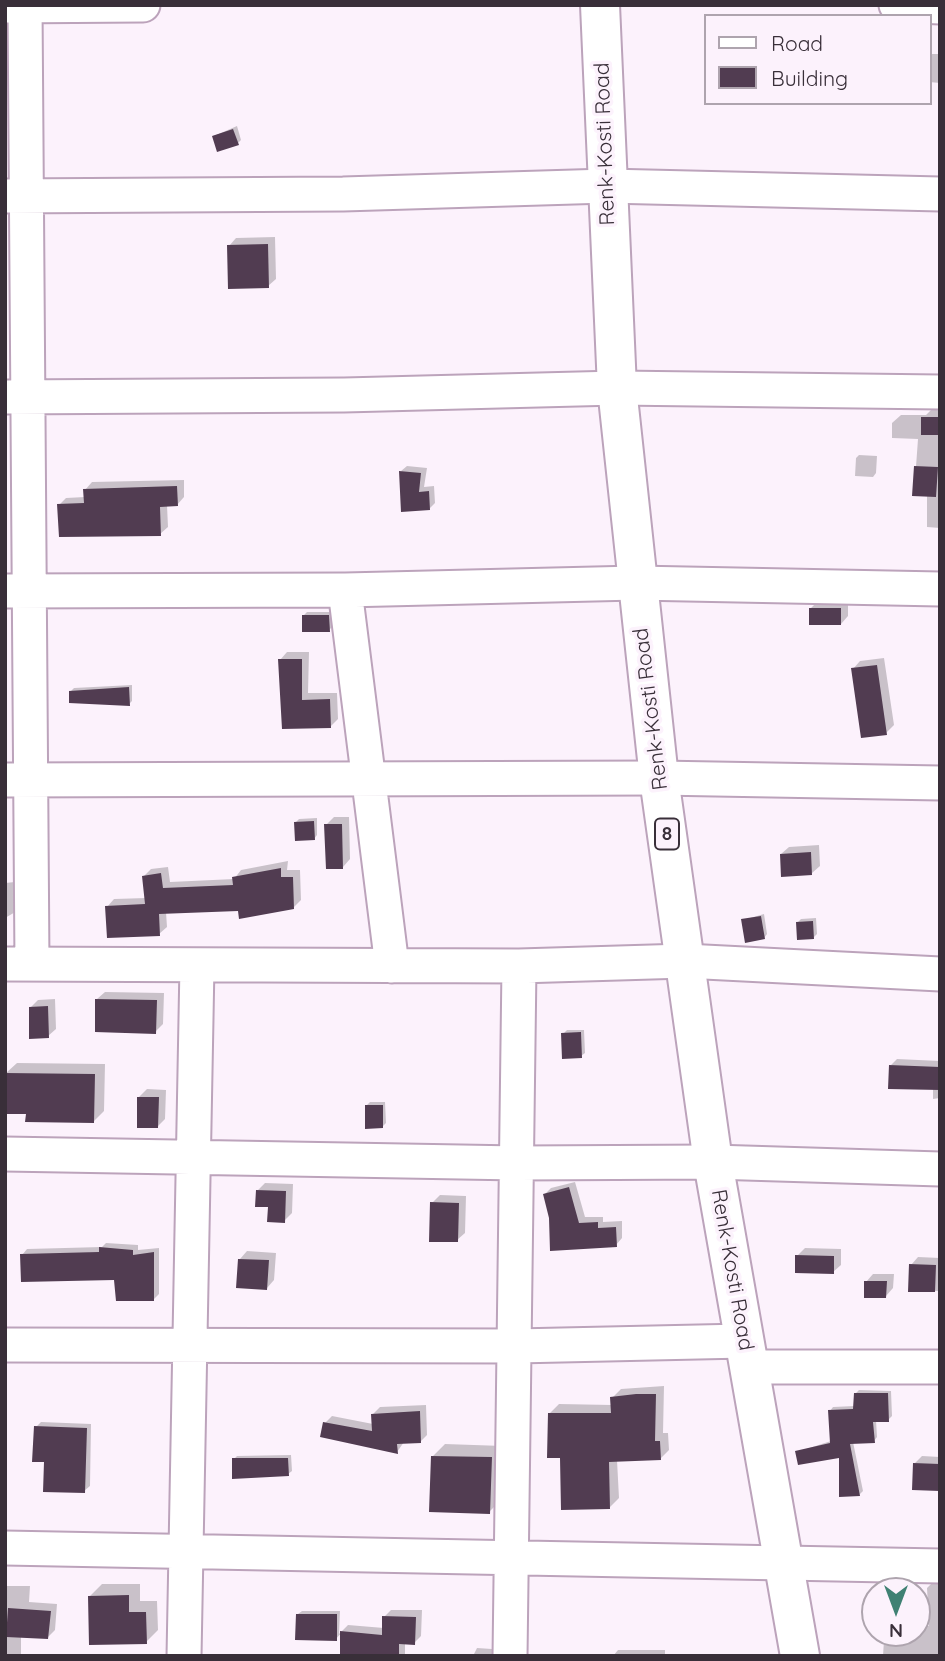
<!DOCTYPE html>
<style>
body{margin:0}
#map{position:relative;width:945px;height:1661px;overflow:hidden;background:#fcf2fc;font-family:Quicksand,sans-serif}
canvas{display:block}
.frame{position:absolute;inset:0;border:7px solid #392f39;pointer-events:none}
.legend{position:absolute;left:704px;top:14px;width:228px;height:91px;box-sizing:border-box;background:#fcf2fc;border:2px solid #aea4ae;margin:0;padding:9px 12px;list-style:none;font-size:21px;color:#392f39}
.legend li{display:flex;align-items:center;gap:14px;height:35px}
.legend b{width:35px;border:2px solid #aea4ae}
.north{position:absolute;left:861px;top:1577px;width:70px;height:70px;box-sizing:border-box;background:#fcf2fc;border:2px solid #aea4ae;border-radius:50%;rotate:180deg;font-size:19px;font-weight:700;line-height:28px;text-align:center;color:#392f39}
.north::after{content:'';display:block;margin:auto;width:24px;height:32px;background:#3f8173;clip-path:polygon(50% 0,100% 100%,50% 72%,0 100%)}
</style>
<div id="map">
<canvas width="945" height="1661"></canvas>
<div class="frame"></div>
<ul class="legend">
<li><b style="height:9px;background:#fff"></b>Road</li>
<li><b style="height:19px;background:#513c51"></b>Building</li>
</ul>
<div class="north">N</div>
</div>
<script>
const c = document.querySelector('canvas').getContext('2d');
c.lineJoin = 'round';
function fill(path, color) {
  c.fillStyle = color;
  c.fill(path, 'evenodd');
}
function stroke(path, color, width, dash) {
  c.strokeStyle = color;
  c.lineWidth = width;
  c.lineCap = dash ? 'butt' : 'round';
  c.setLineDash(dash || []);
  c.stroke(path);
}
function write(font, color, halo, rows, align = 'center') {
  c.font = font + ' Quicksand,sans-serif';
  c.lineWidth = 7;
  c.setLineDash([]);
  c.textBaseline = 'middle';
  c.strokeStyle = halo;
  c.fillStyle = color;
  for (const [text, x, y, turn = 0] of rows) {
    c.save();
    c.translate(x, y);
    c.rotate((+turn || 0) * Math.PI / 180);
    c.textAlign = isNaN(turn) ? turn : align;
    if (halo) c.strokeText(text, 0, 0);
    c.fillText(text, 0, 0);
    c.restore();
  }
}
const shadow = new Path2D(`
 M929,54h11v29l-11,-1z
 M237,126l4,14 -3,3 -24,-7z
 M275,237l1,42 -8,7 -39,-40 7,-8z
 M931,410h9v118l-13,-1v-32l-13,-1 4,-55 -26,-1v-15l9,-8h25z
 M859,455l18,1 -1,17 -3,4 -18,-1 1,-18z
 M407,466l20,2 -3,19 10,-1 1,17 -6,6 -28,-38z
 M184,480v17l-7,8h-10l1,22 -8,7 -101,-29 7,-7 19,-1v-7l7,-8z
 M818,601h30v15l-7,8 -30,-16z
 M307,612h25v15l-3,3 -25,-15z
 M287,652h22l-1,41h29l1,26 -8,8 -46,1 -4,-68z
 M884,658l10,67 -8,8 -33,-64 7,-8z
 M132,685v16l-3,3 -59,-12 4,-4z
 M334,817h15l1,42 -7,8 -17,-42z
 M317,818v17l-3,4 -19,-16 4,-4z
 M819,845l1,21 -8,7 -31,-19 8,-7z
 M288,861l-1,9h13l1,30 -8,8 -127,4 1,15 -8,7 -52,-27 7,-8 32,-1 -2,-22 7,-7 17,-2 2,15 64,-3 7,-9z
 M15,882l2,29 -12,7v-35z
 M764,914l3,20 -3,4 -21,-18z
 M816,918l1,16 -4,4 -15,-16 3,-3z
 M105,992l59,1 -1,31 -8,8 -58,-33z
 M55,999l1,30 -8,7 -18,-28 8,-8z
 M567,1030h17l1,23 -4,3 -18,-22z
 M897,1059l43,2v37l-7,1v-11l-42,-23z
 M17,1063l88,1 -1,47 -10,10 -67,-8 -21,-40z
 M147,1089l19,1 -1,29 -7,7 -19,-29z
 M370,1102h15l1,21 -3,3 -17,-20z
 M575,1182l10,35h18v5l19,-1v17l-6,7 -66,-27 -6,-23 7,-7z
 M265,1183l28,1 -1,29 -8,8 -26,-31z
 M440,1195l26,1 -1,37 -8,7 -25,-37z
 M106,1243l32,2v5l21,-2v46l-6,6 -37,-22 -94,-23 5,-6 75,-2z
 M805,1248l36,1v16l-8,7 -36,-16z
 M247,1251l29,2 -2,27 -7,8 -27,-29z
 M918,1257l22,1v33l-30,-1 1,-25z
 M873,1274h21l-1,14 -7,8 -20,-14z
 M664,1386l-1,47h5l1,17 -9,9 -43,1 2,38 -9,9 -48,-51 -12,-43 9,-9 53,1v-7l9,-9z
 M859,1390l32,1 1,25 -4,4h-12l1,17 -3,4 -21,1 10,49 -4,4 -18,-39 -44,-4 34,-11 -1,-30 3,-4 22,-1 1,-13z
 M426,1405l1,30 -7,7h-16l-7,10 -72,-29 7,-7 41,8v-10l7,-7z
 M41,1422l50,2 -1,62 -6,5 -48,-64z
 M445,1444l58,2 -2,54 -12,12 -56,-56z
 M291,1455l1,16 -4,3 -54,-15 3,-3z
 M922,1456l18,1v32l-25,-26z
 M933,1582h7v74h-57l1,-16 6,-6h23l6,-8h10l-2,-38z
 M102,1584h38v17h17l1,29 -12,12 -56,-46z
 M5,1586h25l-1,16 28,2 -2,26 -7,7 -27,-1v20h-16z
 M391,1610h31l-1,26 -7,7h-9v13h-64v-23l-5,6 -38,-25 4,-3h38l-1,23 9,-9 36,3v-11z
 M477,1648l15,1v7h-19z
 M618,1650h47v6h-52z`);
const building = new Path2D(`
 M233,129l6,16 -22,7 -5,-16z
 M268,244l1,44 -41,1 -1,-44z
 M921,417h17v18h-17z
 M914,466l24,1 -2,30 -24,-1z
 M399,471l22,2 -2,19 10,-1 1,19 -29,2z
 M177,486l1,20 -18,1 1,29 -102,1 -2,-33 27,-1 -1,-14z
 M809,608h32v17h-32z
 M302,615h27l1,17h-28z
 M278,659h24v41l28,-1 1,29 -49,1z
 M877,665l10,70 -26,3 -10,-70z
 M129,687l1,19 -61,-3v-12z
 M314,821l1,19 -20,1 -1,-19z
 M324,824h18l1,45h-17z
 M811,852l1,23 -31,2 -1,-23z
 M281,868v9h12l1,32 -55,10 -1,-8 -79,3 1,22 -53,2 -2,-32 40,-2 -3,-28 19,-3 2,15 70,-3 -1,-8z
 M761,916l4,23 -20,4 -4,-24z
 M813,921l1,18 -17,1 -1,-18z
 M95,999l62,1 -1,34 -61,-2z
 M48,1006l1,32 -20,1v-32z
 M581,1032l1,26 -20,1 -1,-26z
 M889,1065l51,2v23l-52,-1z
 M5,1073l90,1 -1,49 -69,-1 1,-8h-21z
 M137,1097h22l-1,31h-21z
 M365,1105h18v23l-18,1z
 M569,1187l10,36 19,-1v6l18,-1 1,20 -67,4 -1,-33 -6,-24z
 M256,1190l30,1 -1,32 -18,-1 1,-15h-13z
 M430,1202l29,1 -1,39h-29z
 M99,1247l34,3v5l21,-3v49h-38l-2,-21 -93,2 -1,-28 79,-2z
 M795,1255l39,1v18l-39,-1z
 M238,1259l31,1 -2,30 -31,-2z
 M909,1264l27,1 -1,27h-27z
 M864,1281h23l-1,17h-22z
 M854,1393h34l1,29h-16l2,21 -25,1 10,52 -21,1v-39l-41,7 -3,-14 35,-8 -2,-33 25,-1z
 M636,1394h20l-1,47h5l1,19 -52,2 1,47 -49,1 -1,-52h-13l1,-45h63l-1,-16z
 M420,1411l1,32 -24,1 1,10 -78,-17 3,-15 49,9 -1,-17z
 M34,1426l53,2 -2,65 -42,-1 1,-30h-12z
 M431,1456l61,1 -2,57 -61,-2z
 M232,1458h56l1,18 -57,3z
 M913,1463l27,1v27l-28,-1z
 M129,1595v17h17l1,32 -58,1 -1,-49z
 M8,1608l43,3 -3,28 -42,-2z
 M296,1614h41v27l-42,-1z
 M382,1616l34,1 -1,28 -16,-1v12h-59v-25l42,4z`);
const minor = new Path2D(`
 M25,5l7,959
 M896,5l44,2
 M5,6l138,-1
 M5,196l338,-2 264,-8 333,8
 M5,397l339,-2 273,-7 323,4
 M345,590l47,376
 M5,591l340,-1 291,-7 304,6
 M5,780l654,-2 281,5
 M5,964l514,2
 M5,1154l513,9 195,-1 227,7
 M5,1345l511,1 228,-5
 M749,1367h191
 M5,1548l935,18
 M184,1656l13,-691
 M510,1656l9,-690 166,-5 255,13`);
const major = new Path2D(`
 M600,5l17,383 42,390 54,384 87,494`);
const shields = [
 [667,834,24]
];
const shieldNames = [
 ["8",667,834]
];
const streetNames = [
 ["Renk-Kosti Road",605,144,-92],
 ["Renk-Kosti Road",651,709,-97],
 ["Renk-Kosti Road",732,1270,80]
];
fill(shadow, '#0003');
fill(building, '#513c51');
stroke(minor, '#bca3bb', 37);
stroke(major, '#bca3bb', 42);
stroke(minor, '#fff', 33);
stroke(major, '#fff', 38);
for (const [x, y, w] of shields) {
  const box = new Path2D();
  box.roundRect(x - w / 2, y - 15.5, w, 31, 5);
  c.fillStyle = '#fcf2fc';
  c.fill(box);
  stroke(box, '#392f39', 2);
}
write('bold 19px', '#392f39', null, shieldNames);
write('21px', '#392f39', '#fcf2fc', streetNames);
</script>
